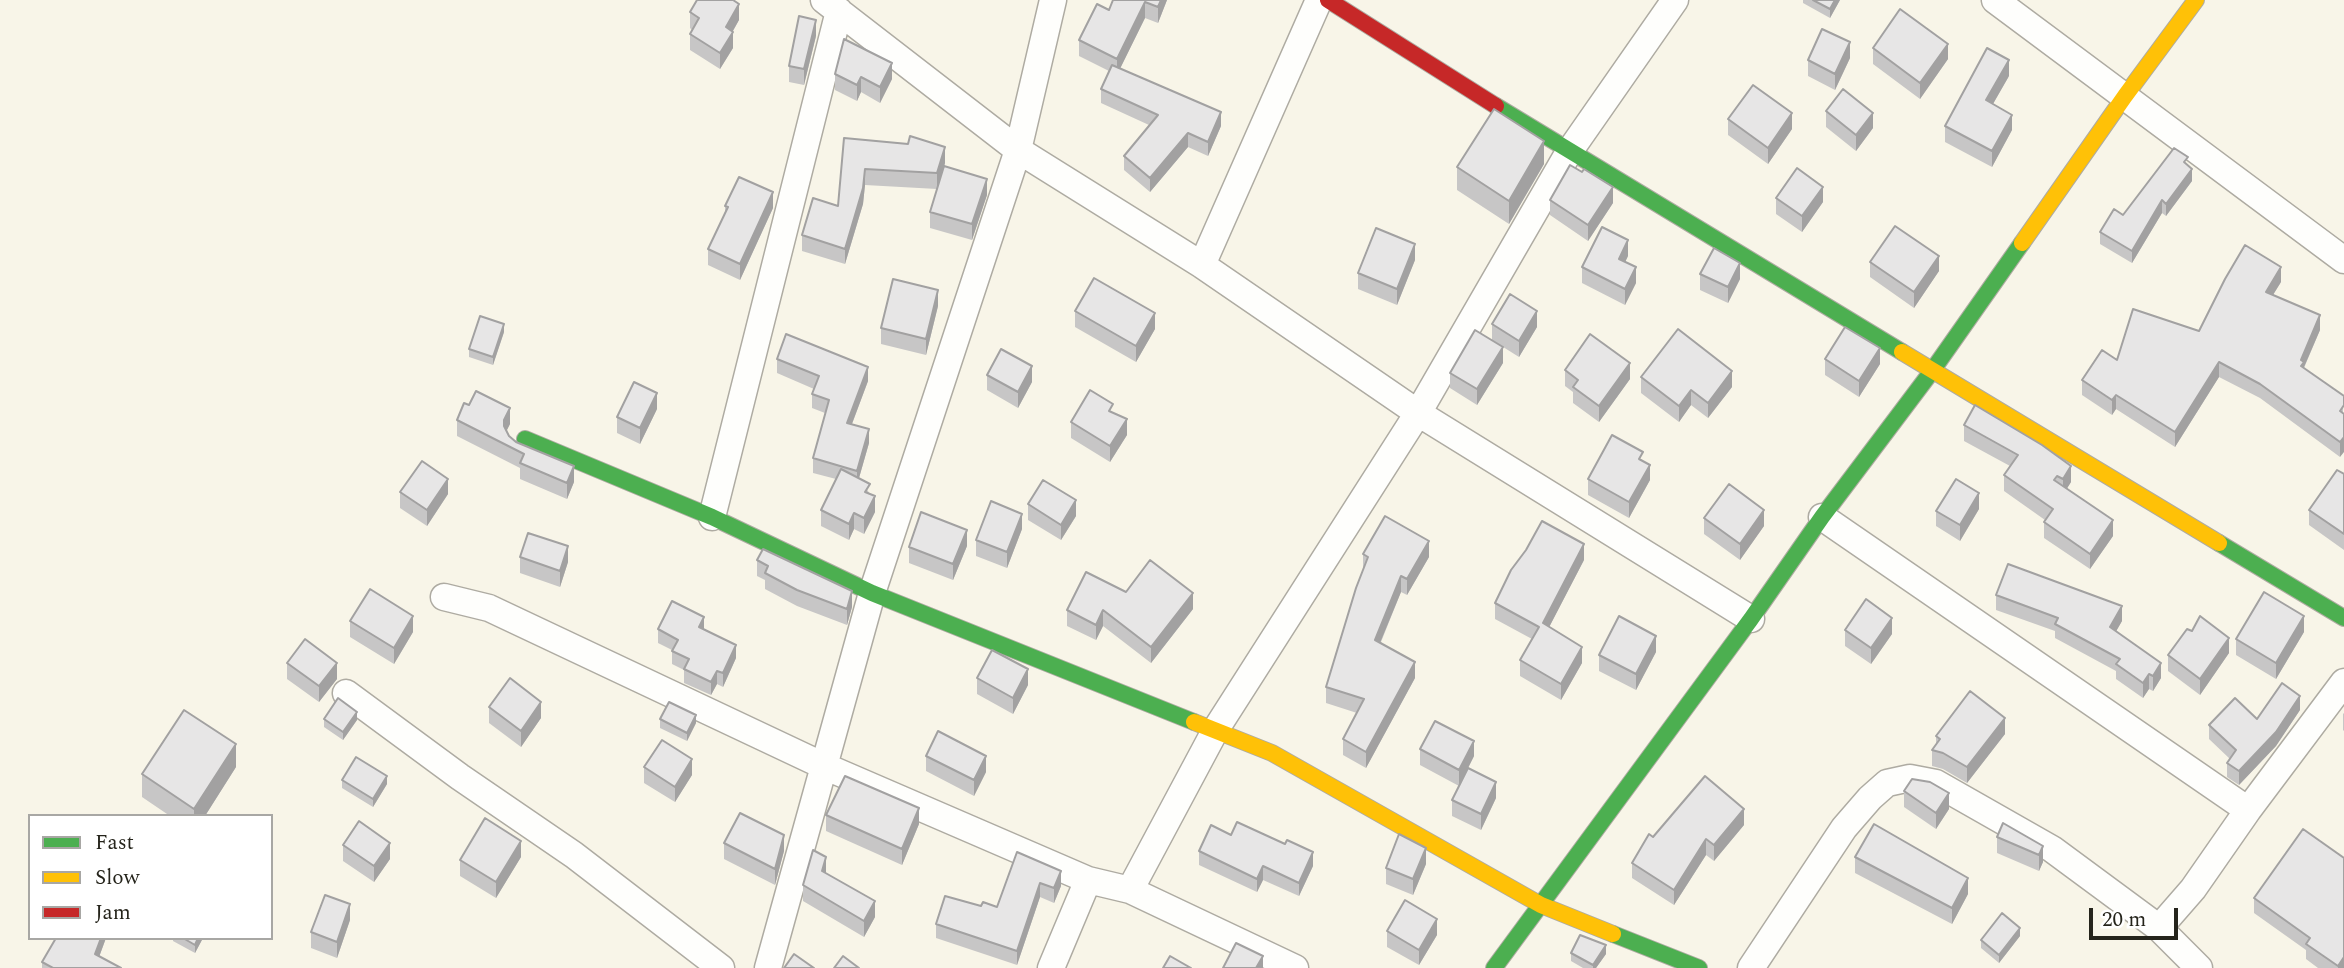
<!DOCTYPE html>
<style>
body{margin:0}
#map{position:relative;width:2344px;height:968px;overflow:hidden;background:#f8f5e8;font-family:Spectral,serif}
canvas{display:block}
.legend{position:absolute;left:28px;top:814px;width:245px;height:126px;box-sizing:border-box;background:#fff;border:2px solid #a8a7a4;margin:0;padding:9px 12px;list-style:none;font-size:21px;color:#25241b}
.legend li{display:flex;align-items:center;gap:14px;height:35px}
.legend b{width:35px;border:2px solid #a8a7a4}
.scale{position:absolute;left:2089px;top:908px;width:89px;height:32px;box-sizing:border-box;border:4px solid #25241b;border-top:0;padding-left:9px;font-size:21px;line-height:24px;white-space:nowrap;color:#25241b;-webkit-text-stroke:5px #fff;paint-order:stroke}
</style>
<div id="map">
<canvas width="2344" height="968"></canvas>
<ul class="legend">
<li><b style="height:9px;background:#4caf50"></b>Fast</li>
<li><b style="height:9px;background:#ffc107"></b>Slow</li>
<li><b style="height:9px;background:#c62828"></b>Jam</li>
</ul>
<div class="scale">20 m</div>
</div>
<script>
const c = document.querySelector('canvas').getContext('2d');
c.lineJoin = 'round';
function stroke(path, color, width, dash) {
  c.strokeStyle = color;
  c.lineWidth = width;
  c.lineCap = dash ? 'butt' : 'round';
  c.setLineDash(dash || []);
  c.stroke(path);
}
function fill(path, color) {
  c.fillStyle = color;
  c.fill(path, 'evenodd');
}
const street = new Path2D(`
 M824,0l194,150 184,115 216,148 333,206
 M1995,0l349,260
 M1202,265l117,-265
 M712,517l127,-506
 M1822,517l426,293
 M444,597l45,11 335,158 264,114 42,10 165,78
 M346,693l114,84 114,78 147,113
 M1130,890l86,-161 202,-316 151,-261 106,-152
 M2159,928l34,-39 55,-79 96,-128
 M768,968l104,-375 146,-443 35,-150
 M1051,968l37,-88
 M1751,968l93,-140 26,-30 17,-15 23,-5 26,5 116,66 107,79 40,40`);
const fast = new Path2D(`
 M1496,106l406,246
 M525,439l187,78 160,76 322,129
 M2219,543l125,75
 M1613,934l86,34
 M1494,968l257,-349 71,-102 110,-146 90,-128`);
const slow = new Path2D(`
 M2022,243l103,-147 71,-96
 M1902,352l317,191
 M1194,722l78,31 269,152 72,29`);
const jam = new Path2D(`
 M1328,0l168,106`);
const wall = new Path2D(`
 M1113,0h54l-9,23 -13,-5 -25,50 101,58 -13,30 -20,-9 -38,45 -26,-22v-14l25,-31 -48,-22v-14l8,-18 -30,-15v-16l30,-30z
 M1803,0h37l-10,18 -27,-15z
 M690,12l49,8 -6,11v17l-13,21 -30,-19v-16l2,-4 -2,-2z
 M816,36l-12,49 -15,-3v-16z
 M1873,48l75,11 -28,40 -47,-35z
 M1850,58l-15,32 -27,-14v-16z
 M835,74l57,5 -12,24 -19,-11 -4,9 -22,-11z
 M2009,76l-16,28 19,26 -20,37 -47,-25v-16z
 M1826,111l47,17 -17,23 -30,-24z
 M1728,119l64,10 -24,35 -40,-29z
 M844,138l101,25 -1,4 43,28 -15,45 -42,-12v-16l7,-23 -72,-4 -2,19 -18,60 -43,-13v-16l36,-29z
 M1544,164l-35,60 -52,-34v-23z
 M2188,165l4,16 -26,35 -4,-3 -30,50 -32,-19v-12l23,-17z
 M1582,172l31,31 -25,38 -38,-26v-15z
 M1776,198l47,4 -21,30 -26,-18z
 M725,206l48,2 -33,72 -32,-15v-16l17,-37z
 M1628,256l-3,6 11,21 -11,22 -43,-22v-16z
 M1415,260l-18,45 -39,-16v-16z
 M1870,262l69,9 -25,37 -44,-31z
 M1700,274l40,5 -12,24 -28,-13z
 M2281,282l-8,13 47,35 -16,38 40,28 -4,61 -80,-59 -41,-21 -44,70 -59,-38 -4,6 -30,-20v-15l35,-20 82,-29z
 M938,306l-12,49 -45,-11v-16z
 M1075,311l80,18 -19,33 -61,-35z
 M1492,324l45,3 -18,30 -27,-17z
 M504,332l-11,33 -24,-8v-8z
 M777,359l91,22 -16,43 17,19 -10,35 11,16 5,18 -11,22 -10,-5 -5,11 -28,-14v-16l15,-31 -23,-6v-15l12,-45 -13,-5v-14l2,-5 -37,-16z
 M1825,359l55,5 -21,33 -34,-22z
 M1503,363l-26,42 -27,-17v-15z
 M1565,370l65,9 -31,43 -26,-19v-11l-8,-6z
 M987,375l45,7 -14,26 -31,-18z
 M1641,377l91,10 -24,31 -17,-13 -12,17 -38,-29z
 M469,405l41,19 -4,7 3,5 65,46 -7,17 -47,-20v-11l-63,-32v-16z
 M657,409l-17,35 -23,-11v-16z
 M1113,413l14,22 -17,27 -39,-24v-16z
 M1964,425l107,57 -4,6 46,48 -23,33 -46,-31v-16l1,-2 -41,-29v-16l6,-9 -46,-25z
 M1643,461l7,19 -21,38 -41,-23v-16z
 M2344,474v76l-35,-25v-15z
 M400,492l48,2 -21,32 -27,-18z
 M1028,504l48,12 -15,24 -33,-20z
 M1979,509l-19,32 -24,-15v-15z
 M1704,518l60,8 -24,34 -36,-26z
 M1022,529l-15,39 -31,-12v-16z
 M967,546l-14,34 -44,-17v-16z
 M1363,554l66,3 -22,38 -6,-3 -20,50 34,36 -49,90 -23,-13v-16l14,-26 -31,-10v-16l37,-117z
 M520,557l48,5 -8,25 -40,-14z
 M757,560l95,47 -5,18 -50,-19 -32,-17v-9l-8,-4z
 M1584,560l-35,67 33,36 -21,37 -41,-24v-16l12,-21 -37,-20v-16z
 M1126,592l67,17 -42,54 -48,-37 -7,14 -29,-14v-16z
 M1996,595l126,26 -6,10 45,47 -8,13 -4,-2 -6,9 -27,-19v-8l-61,-33v-7l-59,-21z
 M350,621l63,11 -19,32 -44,-27z
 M658,629h46l32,29 -13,29 -6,-3 -6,11 -27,-12v-13l-12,-6v-14l-14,-7z
 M1845,630l47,4 -21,30 -26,-18z
 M2192,631l37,22 -29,42 -32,-24v-16z
 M2304,632l-28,47 -40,-24v-16z
 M1656,652l-20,38 -37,-19v-16z
 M287,663l50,16 -18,23 -32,-23z
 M977,678l51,7 -15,29 -36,-20z
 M489,707l52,11 -20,29 -32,-24z
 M2300,710l-24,36 -37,39 -12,-8v-14l3,-4 -21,-20v-14l48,-6z
 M2344,713v18l-1,-1v-16z
 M324,719l33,1 -14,20 -19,-13z
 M660,719l36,4 -9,18 -27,-13z
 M2005,734l-38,49 -24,-14 -11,-3v-16l4,-5v-9z
 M1420,749l54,7 -6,12 28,30 -15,32 -29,-14v-16l7,-14 -39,-21z
 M926,756l60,16 -12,24 -48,-25z
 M236,767l-31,49h-35l-28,-19v-23z
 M644,767l48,8 -17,27 -31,-19z
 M342,780l45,4 -14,23 -31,-19z
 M1904,791l45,18 -13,20 -32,-22z
 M826,815l93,9 -17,41 -76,-34z
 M1744,825l-30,36 -8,-6 -32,50 -42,-27v-15l21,-26z
 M2303,829l41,139h-26l-12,-9v-9l-52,-37v-15z
 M1231,835l54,9 28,22 -14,30 -36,-16 -6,12 -58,-27v-14z
 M1997,837l46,9v16l-4,9 -42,-18z
 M724,843l60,8 -9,34 -51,-26z
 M343,845l47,14 -16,23 -31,-21z
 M1017,852l44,34 -7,17 -14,-6 -23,68 -81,-27v-14l45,-18 16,1z
 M521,857l-25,41 -36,-22v-16z
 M1855,857l113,37 -16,30 -97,-51z
 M1426,864l-13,31 -27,-11v-16z
 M826,873l49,44 -11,20 -61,-36v-16z
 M350,920l-13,38 -26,-10v-16z
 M1387,931l50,4 -18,30 -32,-18z
 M2020,936l-21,27 -18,-15v-8z
 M56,938h50l-7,19 22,11h-79v-6z
 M173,938h30l-8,15 -22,-12z
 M1571,953l35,1 -10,14h-13l-12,-7z`);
const shadedWall = new Path2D(`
 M1161,0h6l-9,23v-16z
 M1835,0h5l-10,18v-9z
 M1145,2v16l-28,57v-16z
 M739,4v16l-13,23v-16z
 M816,20v16l-12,49v-16z
 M733,32v16l-13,21v-16z
 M1850,42v16l-15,32v-16z
 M1948,44v15l-28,40v-16z
 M2009,60v16l-23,40v-16z
 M892,63v16l-12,24v-16z
 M861,77v15l-4,9v-16z
 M1221,112v14l-13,30v-14z
 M1792,113v16l-24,35v-16z
 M1873,113v15l-17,23v-16z
 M2012,115v15l-20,37v-16z
 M1188,133v14l-38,45v-14z
 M1544,141v23l-35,60v-23z
 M945,147v16l-8,26v-16z
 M865,169v16l-2,19 -18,60v-15z
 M2192,169v12l-26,35v-12z
 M987,179v16l-15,45v-16z
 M1613,187v16l-25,38v-16z
 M1823,187v15l-21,30v-16z
 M773,192v16l-33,72v-16z
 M2162,200v13l-30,50v-12z
 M1628,240v16l-9,19v-16z
 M1415,244v16l-18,45v-16z
 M1939,256v15l-25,37v-16z
 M1740,263v16l-12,24v-16z
 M1636,267v16l-11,22v-16z
 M2281,267v15l-15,24v-14z
 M938,290v16l-12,49v-16z
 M1537,311v16l-18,30v-16z
 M1155,313v16l-19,33v-16z
 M2320,315v15l-16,37v9l-3,5v-21z
 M504,324v8l-11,33v-8z
 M1503,347v16l-26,42v-16z
 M1880,348v16l-21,33v-16z
 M2219,362v15l-44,70v-15z
 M1630,363v16l-31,43v-16z
 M1032,366v16l-14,26v-16z
 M868,367v14l-21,56v-14z
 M1732,371v16l-24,31v-15z
 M1691,390v15l-12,17v-16z
 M657,393v16l-17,35v-16z
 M2116,395v14l-4,6v-15z
 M510,408v16l-6,12v-16z
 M1127,419v16l-17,27v-16z
 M869,429v14l-12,42v-14z
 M2344,437v15l-4,5v-15z
 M1650,465v15l-21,38v-16z
 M574,466v16l-7,17v-16z
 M2071,466v16l-8,13v-16z
 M448,479v15l-21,32v-16z
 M1979,493v16l-19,32v-16z
 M875,496v16l-11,22v-16z
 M1076,500v16l-15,24v-15z
 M1764,510v16l-24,34v-16z
 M854,513v16l-5,11v-16z
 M1022,514v15l-15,39v-16z
 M2113,520v16l-23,33v-15z
 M967,530v16l-14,34v-16z
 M1429,541v16l-22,38v-16z
 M1584,544v16l-41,79v-16z
 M568,546v16l-8,25v-16z
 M1401,576v16l-26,63v-15z
 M852,591v16l-5,18v-16z
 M1193,593v16l-42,54v-16z
 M2122,606v15l-12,21v-15z
 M1103,610v16l-7,14v-15z
 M413,616v16l-19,32v-16z
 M2304,616v16l-28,47v-16z
 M704,617v14l-5,-4z
 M1892,618v16l-21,30v-16z
 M1656,636v16l-20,38v-16z
 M2229,638v15l-29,42v-16z
 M736,645v13l-13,29v-14z
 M1582,647v16l-21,37v-16z
 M1415,662v16l-49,90v-16z
 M337,663v16l-18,23v-16z
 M2161,663v15l-8,13v-15z
 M1028,669v16l-15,29v-16z
 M717,671v13l-6,11v-13z
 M2149,674v15l-6,9v-15z
 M2300,696v14l-24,36 -37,39v-14z
 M541,702v16l-20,29v-16z
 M357,712v8l-14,20v-8z
 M696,715v8l-9,18v-8z
 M2005,718v16l-38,49v-16z
 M1474,741v15l-15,30v-16z
 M236,744v23l-31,49h-11v-7z
 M986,756v16l-12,24v-16z
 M692,759v16l-17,27v-15z
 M387,776v8l-14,23v-8z
 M1496,782v16l-15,32v-16z
 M1949,793v16l-13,20v-16z
 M919,808v16l-17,41v-16z
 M1744,809v16l-30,36v-16z
 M784,835v16l-9,34v-16z
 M1706,839v16l-32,50v-15z
 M521,841v16l-25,41v-16z
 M390,843v16l-16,23v-16z
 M2043,846v16l-4,9v-16z
 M1426,848v16l-13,31v-16z
 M1313,852v14l-14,30v-13z
 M826,857v16l-4,-2z
 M1263,866v14l-6,12v-13z
 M1061,871v15l-7,17v-15z
 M1968,878v16l-16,30v-16z
 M1040,883v14l-23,68v-14z
 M875,901v16l-11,20v-16z
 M350,904v16l-13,38v-16z
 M1437,919v16l-18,30v-15z
 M2020,928v8l-21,27v-8z
 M101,938h5l-11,30v-14z
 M198,938h5l-8,15v-8z
 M1606,945v9l-10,14h-3v-3z
 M1263,956v12h-7z
 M2344,957v11h-6v-2z`);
const building = new Path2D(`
 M697,0h36l6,4 -13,23 7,5 -13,21 -30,-19 9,-16 -9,-6z
 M1113,0h48l-3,7 -13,-5 -28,57 -38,-19 18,-36 12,6z
 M1813,0h22l-5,9z
 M1900,9l48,35 -28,39 -47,-35z
 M799,16l17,4 -12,49 -15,-3z
 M1822,29l28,13 -15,32 -27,-14z
 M844,39l48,24 -12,24 -19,-10 -4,8 -22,-11z
 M1987,48l22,12 -23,40 26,15 -20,36 -47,-25z
 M1112,65l109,47 -13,30 -20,-9 -38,45 -26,-22 34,-41 -57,-26z
 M1753,85l39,28 -24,35 -40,-29z
 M1843,89l30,24 -17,22 -30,-24z
 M1494,109l50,32 -35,60 -52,-34z
 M910,136l35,11 -8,26 -72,-4 -2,19 -18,61 -43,-14 11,-37 25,8 6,-68 64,6z
 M2174,148l14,9 -4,5 8,7 -26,35 -4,-4 -30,51 -32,-19 14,-23 9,6z
 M1570,165l12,7 2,-3 29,18 -25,38 -38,-25z
 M944,166l43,13 -15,45 -42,-12z
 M1797,168l26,19 -21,29 -26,-18z
 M739,177l34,15 -33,72 -32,-15 20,-42 -3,-1z
 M1895,226l44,30 -25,36 -44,-30z
 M1602,227l26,13 -9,19 17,8 -11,22 -43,-22z
 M1376,228l39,16 -18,45 -39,-16z
 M2245,245l36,22 -15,25 54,23 -19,45 3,2 -3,4 43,30v9l-4,6 4,3v23l-4,5 -80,-58 -41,-22 -44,70 -59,-37 -4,5 -30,-20 20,-30 15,10 16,-51 66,22 26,-52z
 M1714,248l26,15 -12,24 -28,-13z
 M1094,278l61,35 -19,33 -61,-35z
 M893,279l45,11 -12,49 -45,-11z
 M1510,294l27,17 -18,30 -27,-17z
 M480,316l24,8 -11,33 -24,-8z
 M1845,327l35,21 -21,33 -34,-22z
 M1678,329l54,42 -24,32 -17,-13 -12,16 -38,-29z
 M1475,330l28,17 -26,42 -27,-16z
 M786,334l82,33 -21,56 22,6 -12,42 -44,-13 16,-58 -17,-6 7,-18 -42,-17z
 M1590,334l40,29 -31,43 -26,-19 5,-7 -13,-10z
 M1001,349l31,17 -14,26 -31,-17z
 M634,382l23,11 -17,35 -23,-11z
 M1090,390l23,14 -4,7 18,8 -17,27 -39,-24z
 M476,391l34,17 -6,12v6l5,10 7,6 58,24 -7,17 -47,-20 4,-9 -67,-34 7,-17 5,2z
 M1975,405l67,40 29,21 -8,13 -6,-3 -3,4 59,40 -23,34 -46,-32 9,-13 -49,-34 14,-20 -54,-30z
 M1612,435l31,17 -4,7 11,6 -21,37 -41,-23z
 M422,461l26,18 -21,31 -27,-18z
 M841,469l29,15 -5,8 10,4 -11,22 -10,-5 -5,11 -28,-14z
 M2337,470l7,4v60l-35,-24z
 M1956,479l23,14 -19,32 -24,-14z
 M1043,480l33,20 -15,25 -33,-21z
 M1729,484l35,26 -24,34 -36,-26z
 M991,501l31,13 -15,38 -31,-12z
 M921,512l46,18 -14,34 -44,-17z
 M1385,516l44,25 -22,38 -6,-3 -26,64 40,22 -49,90 -23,-13 21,-40 -38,-12 30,-99 12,-31 -5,-3z
 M1542,521l42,23 -41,79 39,24 -21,37 -41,-24 19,-33 -44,-24 16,-33 15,-20z
 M528,533l40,13 -8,25 -40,-14z
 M763,549l89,42 -5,18 -50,-19 -32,-17 3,-7 -11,-6z
 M1150,560l43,33 -42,54 -48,-37 -7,15 -29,-15 19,-38 40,20z
 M2008,564l114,42 -12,21 51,36 -8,13 -4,-2 -6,9 -27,-19 4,-5 -65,-35 3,-6 -62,-23z
 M370,589l43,27 -19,32 -44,-27z
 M2264,592l40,24 -28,47 -40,-24z
 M1866,599l26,19 -21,30 -26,-18z
 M672,601l32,16 -5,10 37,18 -13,28 -6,-2 -6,11 -27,-13 5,-10 -17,-8 6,-11 -20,-11z
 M1619,616l37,20 -20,38 -37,-19z
 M2200,616l29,22 -29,41 -32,-24 19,-26 5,2z
 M305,639l32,24 -18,23 -32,-23z
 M992,650l36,19 -15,29 -36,-20z
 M510,678l31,24 -20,29 -32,-24z
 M2282,683l18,13 -24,36 -37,39 -12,-8 9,-13 -27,-25 26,-27 22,21z
 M1970,691l35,27 -38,49 -24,-14 -11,-3 8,-11 -4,-3z
 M338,698l19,14 -14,20 -19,-13z
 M669,702l27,13 -9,18 -27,-14z
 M184,710l52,34 -42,65 -52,-35z
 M1435,721l39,20 -15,29 -39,-21z
 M938,731l48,25 -12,24 -48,-24z
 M662,740l30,19 -17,28 -31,-20z
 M356,757l31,19 -14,23 -31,-19z
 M1468,768l28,14 -15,32 -29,-14z
 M845,776l74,32 -17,41 -76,-34z
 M1705,776l39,33 -30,36 -8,-6 -32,51 -42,-27 17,-29 4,3z
 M1912,779l18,3 19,11 -13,20 -32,-22z
 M740,813l44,22 -9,34 -51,-26z
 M485,818l36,23 -25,41 -36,-22z
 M359,821l31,22 -16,23 -31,-21z
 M1237,822l48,22 2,-4 26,12 -14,31 -36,-17 -6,13 -58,-28 12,-26 20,10z
 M2003,823l40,23 -4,9 -42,-18z
 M1874,824l94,54 -16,30 -97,-51z
 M2303,829l41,29v99l-6,9 -32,-22 4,-6 -56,-40z
 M1399,834l27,14 -13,31 -27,-11z
 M813,850l13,7 -4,14 53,30 -11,20 -61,-36z
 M1017,852l44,19 -7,17 -14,-5 -23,68 -81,-27 9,-28 36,10 2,-4 14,5z
 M325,895l25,9 -13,38 -26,-10z
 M1405,900l32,19 -18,31 -32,-19z
 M2002,913l18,15 -21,27 -18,-15z
 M1580,935l26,10 -13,20 -22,-12z
 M56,938h45l-6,16 26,14h-68l-11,-6z
 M183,938h15l-3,7z
 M1236,943l27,13 -7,12h-33z
 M794,954l20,14h-30z
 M843,956l16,12h-25z
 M1170,956l21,12h-28z`);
stroke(street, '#aeaba2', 29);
stroke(fast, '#aeaba2', 18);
stroke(slow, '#aeaba2', 18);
stroke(jam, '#aeaba2', 18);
stroke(street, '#fefefc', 26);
stroke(fast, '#4caf50', 16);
stroke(slow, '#ffc107', 16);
stroke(jam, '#c62828', 16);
fill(wall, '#c7c6c6');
fill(shadedWall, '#a2a1a1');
fill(building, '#e7e6e6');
stroke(building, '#a2a1a1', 2);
</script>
